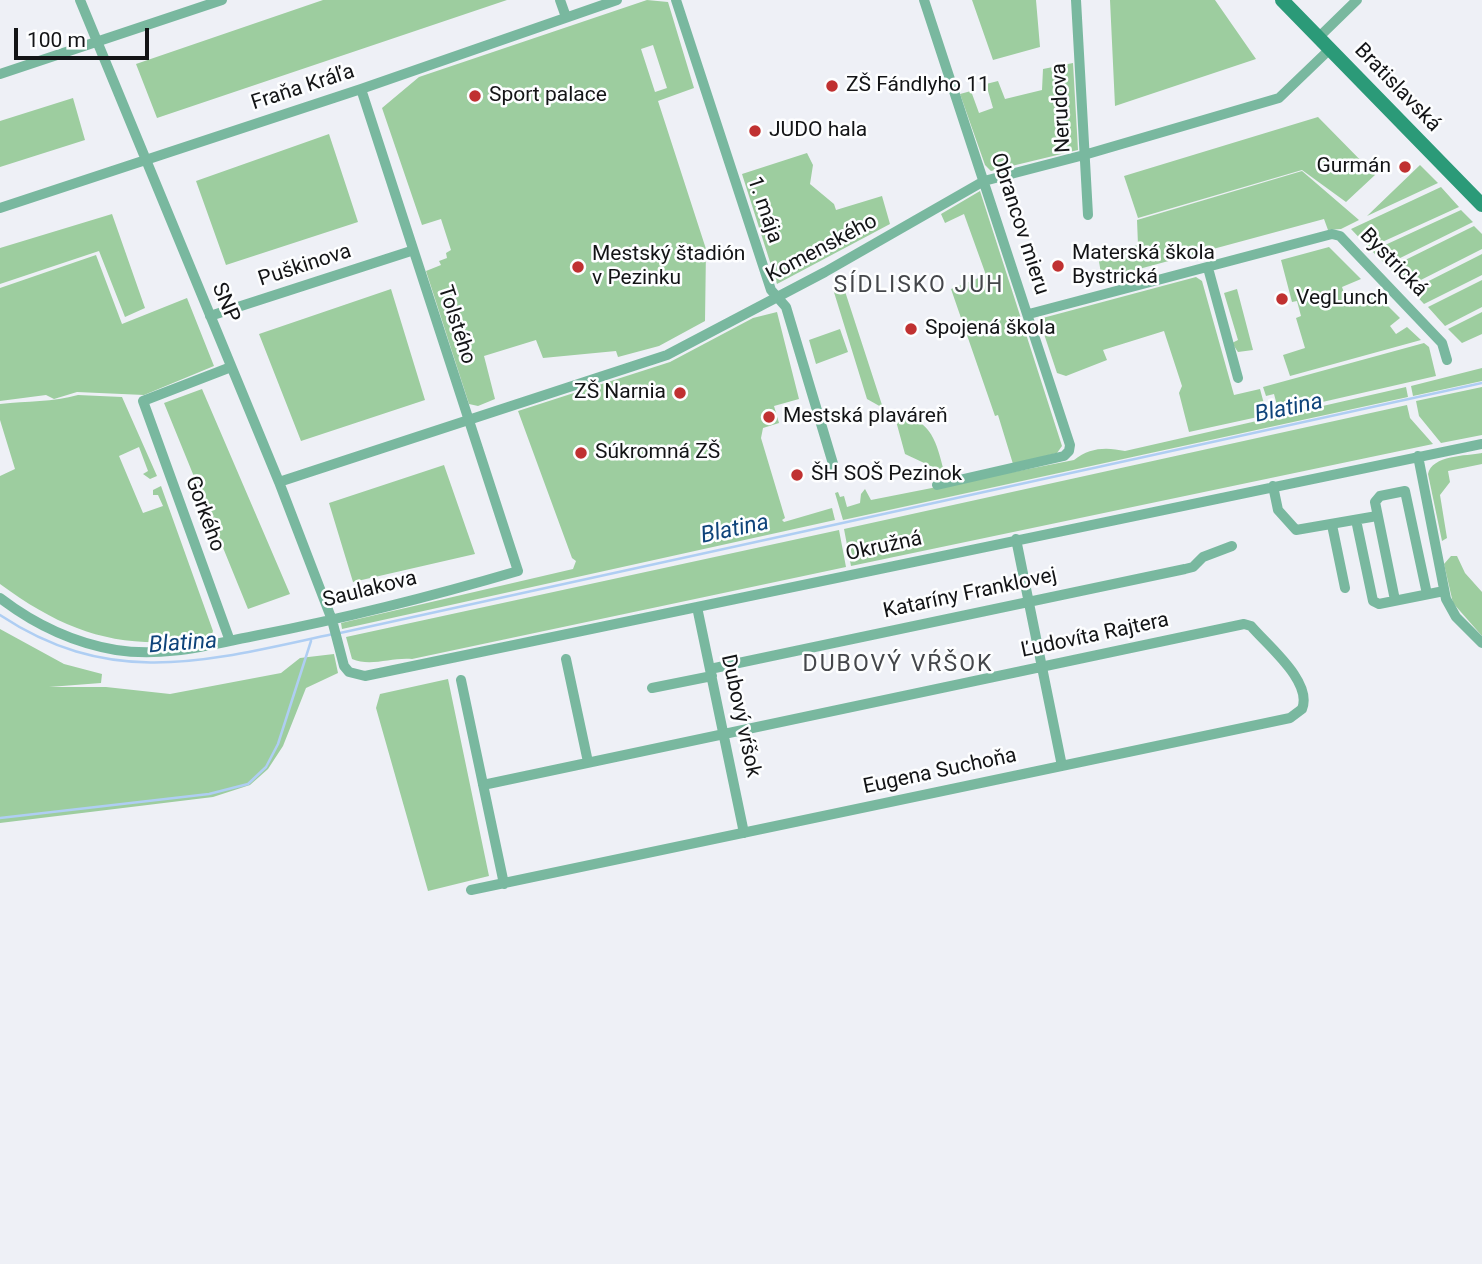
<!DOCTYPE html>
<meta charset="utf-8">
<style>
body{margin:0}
#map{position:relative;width:1482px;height:1264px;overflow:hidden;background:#eef0f6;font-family:Roboto,sans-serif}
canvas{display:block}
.scale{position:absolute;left:14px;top:28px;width:135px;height:32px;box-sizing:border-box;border:4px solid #131416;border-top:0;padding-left:9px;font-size:21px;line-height:24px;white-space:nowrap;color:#131416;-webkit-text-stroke:5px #fdfeff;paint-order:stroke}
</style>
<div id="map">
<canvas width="1482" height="1264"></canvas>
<div class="scale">100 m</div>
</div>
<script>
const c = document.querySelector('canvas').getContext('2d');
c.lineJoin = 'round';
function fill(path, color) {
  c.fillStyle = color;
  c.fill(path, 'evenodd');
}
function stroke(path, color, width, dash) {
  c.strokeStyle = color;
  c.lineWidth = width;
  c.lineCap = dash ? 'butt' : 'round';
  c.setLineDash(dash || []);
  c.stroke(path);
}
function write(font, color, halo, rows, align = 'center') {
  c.font = font + ' Roboto,sans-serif';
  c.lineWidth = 5;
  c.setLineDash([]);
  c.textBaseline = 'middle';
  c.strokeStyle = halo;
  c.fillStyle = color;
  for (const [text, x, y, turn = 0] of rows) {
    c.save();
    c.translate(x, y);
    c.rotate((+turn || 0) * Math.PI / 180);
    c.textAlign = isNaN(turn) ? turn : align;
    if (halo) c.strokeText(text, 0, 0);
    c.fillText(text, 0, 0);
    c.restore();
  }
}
const green = new Path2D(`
 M323,0h184l-350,118 -21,-54z
 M647,0l21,2 26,86 -36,13 48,148 -1,72 -46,25 -41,11 -2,-6 -73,7 -7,-18 -52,16 11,43 -17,7 -9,-2 -43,-133 15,-6 -2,-4 8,-3 -1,-5 5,-3 -10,-31 -19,6 -40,-117 37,-31zM653,45l14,43 -12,4 -14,-43z
 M972,0h64l4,47 -47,13z
 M1110,0h105l41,59 -141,47z
 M1073,63l5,87 -87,21 -6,-6 -25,-71 11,-3 8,22 14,-5 -7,-24 12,-3 7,18 37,-9 1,-21z
 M73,98l12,42 -85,27v-46z
 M1318,117l57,58 -29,27 -44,-32 -164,48 -14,-42z
 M329,134l29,88 -132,43 -30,-84z
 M807,153l6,12 -3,19 24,20 2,6 46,-14 8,28 -113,60 -35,-110z
 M1420,165l18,18 -71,33z
 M1302,171l57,49 -18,9 -13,1 -4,-11 -222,60 -4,-23 40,-11 -1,-25z
 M1441,187l18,20 -90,41 -18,-19z
 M980,191l82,255 -5,7 -44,11 -15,-49 -3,1 -44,-127 35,-14 -22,-61 -19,9 -4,-9z
 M1461,210l12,12 -87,43 -14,-14z
 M112,214l33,94 -20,9 -26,-66 -99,33v-36z
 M1474,226l8,8v15l-75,38 -18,-19z
 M1329,247l32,32 -19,8 7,20 28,-12 23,23 -10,8 6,8 11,-7 14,13 -131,36 -7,-21 22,-7 -9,-30 5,-2 -4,-15 -5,1 -11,-42z
 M1482,254v21l-58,29 -13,-14z
 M96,255l26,69 65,-26 27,68 -70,29 -67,-3 -23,7 -8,-4 -46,6v-113z
 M840,276l43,132 -16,-9 -34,-110z
 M1196,277l6,4 32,114 26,-6 7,26 -78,17 -10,-39 3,-7 -18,-55 -61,19 4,10 -41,16 -9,-3 -18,-54z
 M1482,280v27l-37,19 -17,-19z
 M391,289l34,111 -124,41 -42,-107z
 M1237,289l16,61 -15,2 -6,-9 6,-3 -14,-47z
 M777,312l22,87 -25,7 5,17 -16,5 -2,10 24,80 -3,2 2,2 48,-14 3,12 -493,109 -1,-6 232,-54 3,-8 -4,-3 -54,-147 152,-49 83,-44z
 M1482,312v22l-20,9 -14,-14z
 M840,329l8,23 -32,12 -7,-24z
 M1424,343l5,4 7,29 -166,38 8,-5 -4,-15 -8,2 -3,-9z
 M1482,368v13l-69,15 -2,-10z
 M1406,387l2,10 -565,123 -8,-27 3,-1 2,5 4,-1 3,11 13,-4 1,-9 4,-5 6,11 203,-40c16,-13 33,-13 51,-9z
 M1482,387v48l-41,8 -22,-27 -3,-15z
 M202,389l88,205 -42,15 -84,-206z
 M78,395l44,2 35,79 -7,3 -7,-5 5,-3 -9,-24 -20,9 24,57 20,-7 -5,-11h-5v-5l8,-4 52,145 -2,6c-85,15 -142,-2 -211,-53v-108l15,-7 -15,-49v-16c27,-3 53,-2 78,-9z
 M1407,405l3,13 23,26 -582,122 -7,-37z
 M911,419c25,6 28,37 35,59l-14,1 5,-10 -32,-15 -9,-33z
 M1482,453v11l-34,7 2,11 -10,13 7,43 -5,3 -14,-67c4,-19 38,-18 54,-21z
 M444,465l31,89 -122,28 -24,-79z
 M839,530l7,37 -434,92c-20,-2 -41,8 -60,0l-6,-22z
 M1451,556h6l8,17 17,19v44l-29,-33 -9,-39z
 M0,629l64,35 38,10 -1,9 -52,4h57l64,7 111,-21 19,-15 34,-4 4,19 -32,15 -23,58 -15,23 -18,16 -37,12 -213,26z
 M448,679l41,197 -61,15 -52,-183 4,-14z`);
const stream = new Path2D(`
 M0,615c113,75 211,45 333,19
 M340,633l1142,-250
 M0,818l209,-24 39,-10 18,-17 12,-23 33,-103`);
const street = new Path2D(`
 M80,0l199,482 53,138 12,46 5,6 16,4 1117,-232
 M560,0l6,17
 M676,0l95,290 15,17 48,160
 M924,0l146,445 -1,6 -5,5 -127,29
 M1076,0l12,215
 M1319,37l38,-37
 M0,74l222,-74
 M0,208l361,-119 256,-89
 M1208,268l30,110
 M1029,314l303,-80 8,2 102,107 5,17
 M210,316l201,-65
 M1418,456l28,143 10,18 26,26
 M279,482l388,-127 158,-83 159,-91 100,-26 195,-57 51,-49
 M1273,486l5,24 18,20 81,-14
 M1356,520l17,81 6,3 65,-13
 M1332,525l13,63
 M1016,539l46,227
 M0,598c34,26 74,45 116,52 49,8 96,-6 143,-15 87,-17 174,-39 259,-64l-157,-482
 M1395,600l-20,-98 5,-6 25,-5 22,103
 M697,607l47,226
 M230,641l-87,-240 88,-34
 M566,659l22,103
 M710,669l475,-100 8,-2 10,-10 29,-11
 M461,680l43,204
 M652,688l60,-12
 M471,890l819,-172 12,-9c11,-27 -34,-63 -51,-83l-7,-2 -761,161`);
const secondary = new Path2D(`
 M1282,0l200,205`);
const markers = [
 [832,86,7,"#c03131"],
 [475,96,7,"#c03131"],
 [755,131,7,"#c03131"],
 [1405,167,7,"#c03131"],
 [1058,266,7,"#c03131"],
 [578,267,7,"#c03131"],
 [1282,299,7,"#c03131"],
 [911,329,7,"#c03131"],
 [680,393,7,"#c03131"],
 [769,417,7,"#c03131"],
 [581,453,7,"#c03131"],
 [797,475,7,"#c03131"]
];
const poiNames = [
 ["ZŠ Fándlyho 11",846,86],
 ["Sport palace",489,96],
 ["JUDO hala",769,131],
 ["Gurmán",1391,167,"right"],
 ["Materská škola",1072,254],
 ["Bystrická",1072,278],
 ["Mestský štadión",592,255],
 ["v Pezinku",592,279],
 ["VegLunch",1296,299],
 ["Spojená škola",925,329],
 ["ZŠ Narnia",666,393,"right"],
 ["Mestská plaváreň",783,417],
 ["Súkromná ZŠ",595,453],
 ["ŠH SOŠ Pezinok",811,475]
];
const streetNames = [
 ["Fraňa Kráľa",303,88,-18],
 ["Bratislavská",1397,88,46],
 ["Nerudova",1062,108,-93],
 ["1. mája",764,210,71],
 ["Obrancov mieru",1019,224,72],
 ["Komenského",822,249,-28],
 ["Bystrická",1393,263,46],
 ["Puškinova",305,266,-18],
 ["SNP",225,303,67],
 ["Tolstého",456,325,72],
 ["Gorkého",204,514,70],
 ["Okružná",884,547,-12],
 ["Saulakova",370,590,-14],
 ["Kataríny Franklovej",970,594,-12],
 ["Ľudovíta Rajtera",1095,636,-12],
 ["Dubový vŕšok",740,716,78],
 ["Eugena Suchoňa",940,772,-12]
];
const neighbourhoodNames = [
 ["SÍDLISKO JUH",919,286],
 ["DUBOVÝ VŔŠOK",898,665]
];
const waterNames = [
 ["Blatina",1289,409,-12],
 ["Blatina",735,530,-12],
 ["Blatina",183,644,-4]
];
fill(green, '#9dcd9f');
stroke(stream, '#afcef3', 2.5);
stroke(street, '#79b89f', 10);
stroke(secondary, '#2b9a78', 14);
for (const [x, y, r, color] of markers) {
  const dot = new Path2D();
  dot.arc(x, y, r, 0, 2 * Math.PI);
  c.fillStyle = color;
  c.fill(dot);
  stroke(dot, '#fdfeff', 2.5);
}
write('21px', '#131416', '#fdfeff', poiNames, 'left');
write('21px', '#131416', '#fdfeff', streetNames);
c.letterSpacing = '2px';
write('23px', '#45474b', '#fdfeff', neighbourhoodNames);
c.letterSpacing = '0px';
write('italic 23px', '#0e437a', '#fdfeff', waterNames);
</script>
